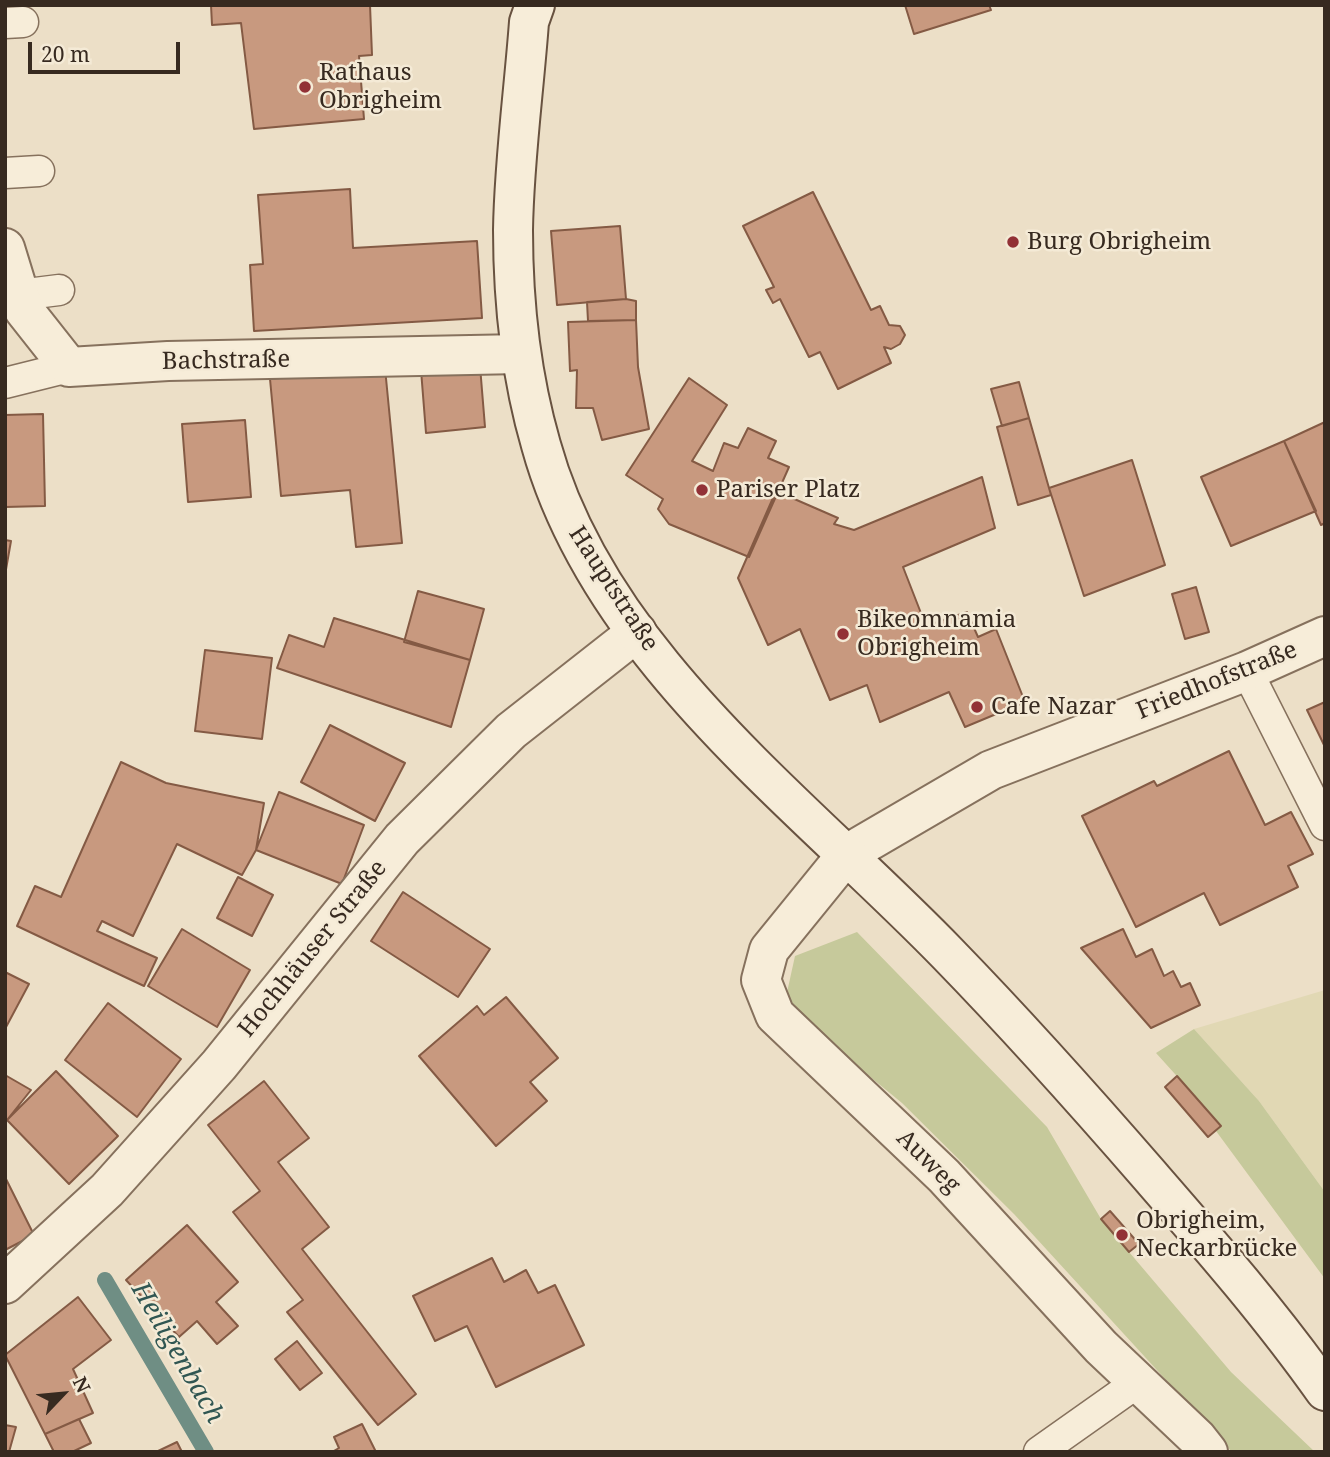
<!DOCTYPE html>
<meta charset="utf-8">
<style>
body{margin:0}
#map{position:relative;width:1330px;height:1457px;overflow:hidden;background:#ecdfc7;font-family:"Noto Serif",serif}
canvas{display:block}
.frame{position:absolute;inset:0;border:7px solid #372a20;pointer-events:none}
.north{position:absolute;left:28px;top:1359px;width:70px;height:70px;-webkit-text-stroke:5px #f4ead6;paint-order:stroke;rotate:64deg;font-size:19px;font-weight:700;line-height:28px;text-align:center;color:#372a20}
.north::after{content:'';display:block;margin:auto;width:24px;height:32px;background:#372a20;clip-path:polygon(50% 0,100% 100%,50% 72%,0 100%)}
.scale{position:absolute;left:28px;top:42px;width:152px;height:32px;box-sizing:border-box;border:4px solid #372a20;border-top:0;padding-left:9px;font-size:21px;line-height:24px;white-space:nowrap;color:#372a20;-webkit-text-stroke:5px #f4ead6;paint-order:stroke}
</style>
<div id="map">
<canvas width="1330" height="1457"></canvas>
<div class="frame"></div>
<div class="north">N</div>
<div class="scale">20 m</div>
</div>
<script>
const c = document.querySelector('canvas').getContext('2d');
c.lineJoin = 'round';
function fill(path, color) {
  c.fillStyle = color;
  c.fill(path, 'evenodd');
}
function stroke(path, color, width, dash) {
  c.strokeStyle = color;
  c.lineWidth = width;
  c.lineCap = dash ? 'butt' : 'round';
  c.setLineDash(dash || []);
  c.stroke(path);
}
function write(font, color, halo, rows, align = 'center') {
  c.font = font + ' "Noto Serif",serif';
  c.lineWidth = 5;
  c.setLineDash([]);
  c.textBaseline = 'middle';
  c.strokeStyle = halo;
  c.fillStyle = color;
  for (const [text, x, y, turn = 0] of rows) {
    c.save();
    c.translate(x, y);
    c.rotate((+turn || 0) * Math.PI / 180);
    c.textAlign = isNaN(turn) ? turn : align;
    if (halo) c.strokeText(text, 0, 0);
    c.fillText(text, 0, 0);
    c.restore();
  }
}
const farmland = new Path2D(`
 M1325,990v202l-66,-91 -65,-72z`);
const green = new Path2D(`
 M857,932l190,195 54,92 130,153 84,80h-83l-218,-238 -112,-111 -95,-78 -21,-28 9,-41z
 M1194,1029l65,72 66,91v87l-109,-148 5,-6 -65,-72z`);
const stream = new Path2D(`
 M105,1280l101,172`);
const building = new Path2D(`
 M211,5h159l2,50 -13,1 5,63 -110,10 -13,-106 -29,2z
 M905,5h84l2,5 -77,24z
 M350,189l3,59 124,-7 5,77 -228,13 -4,-66 13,-1 -5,-69z
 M813,192l58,118 9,-4 9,19 11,1 5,9 -5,9 -9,5 -7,-2 7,16 -53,26 -18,-37 -11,5 -29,-58 -7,4 -7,-13 8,-3 -31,-61z
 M620,226l6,73 -69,6 -6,-74z
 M626,299l10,2v19l-48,1 -1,-19z
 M636,320l2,47 11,62 -47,11 -9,-32h-17l1,-38 -7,1 -2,-49z
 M480,366l5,61 -59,6 -5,-63z
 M385,368l17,175 -46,4 -6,-57 -69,6 -11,-117z
 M689,378l38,27 -35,56 21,10 11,-28 14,5 10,-20 28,13 -8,17 21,9 -40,90 -80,-33 -11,-15 5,-10 -37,-24z
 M1019,382l10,36 -27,8 -11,-37z
 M43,414l2,92 -40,1v-92z
 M1029,418l22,77 -33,10 -21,-78z
 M245,420l6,77 -63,5 -6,-78z
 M1325,422v101l-4,2 -37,-84z
 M1284,441l32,70 -85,35 -30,-69z
 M1132,460l33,105 -81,31 -35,-108z
 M982,477l13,51 -92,39 23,59 41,-14 11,25 18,-8 29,73 -60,25 -16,-35 -69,30 -13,-37 -37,15 -30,-71 -32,16 -30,-67 38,-87 62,27 -4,6 20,6z
 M5,540l6,1 -6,34z
 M1196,587l13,45 -24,7 -13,-45z
 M418,591l66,18 -14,51 -66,-18z
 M334,618l136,42 -19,67 -174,-59 12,-33 35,12z
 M205,650l67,8 -10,81 -67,-8z
 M1325,702v45l-18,-37z
 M330,725l75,38 -30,58 -74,-39z
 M1229,751l36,74 26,-13 22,42 -25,12 10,21 -78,38 -16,-32 -68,34 -54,-111 72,-35 3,5z
 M121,762l45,21 98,20 -8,47 -14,25 -65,-31 -44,92 -31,-15 -5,10 60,27 -13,28 -127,-60 18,-40 26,11z
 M279,792l85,33 -22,59 -86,-34z
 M238,877l35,18 -21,41 -35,-18z
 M403,892l87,57 -32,48 -87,-56z
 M182,929l68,41 -33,57 -69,-41z
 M1123,929l13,28 16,-8 12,27 9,-5 8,16 9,-4 10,22 -49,23 -70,-80z
 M5,972l24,12 -24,45z
 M506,997l52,61 -28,24 17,19 -51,45 -77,-90 58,-50 7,9z
 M108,1003l73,56 -44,58 -72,-57z
 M56,1071l62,65 -49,48 -62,-64z
 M5,1075l26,15 -24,30 -2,-1z
 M1177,1076l44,50 -13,11 -43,-50z
 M264,1081l45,57 -31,24 51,65 -27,22 114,145 -38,31 -91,-113 16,-12 -70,-88 27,-21 -52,-66z
 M5,1177l29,58 -29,15z
 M1110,1211l29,33 -10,8 -28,-33z
 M187,1225l51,57 -22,20 22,24 -21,18 -20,-23 -18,16 -53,-57z
 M492,1258l12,24 22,-12 12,23 17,-8 29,60 -88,42 -29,-61 -32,15 -22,-45z
 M78,1297l33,43 -38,29 20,44 -48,21 -40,-79z
 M297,1341l25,32 -22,17 -25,-31z
 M79,1419l12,24 -19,9h-18l-9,-18z
 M362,1424l14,28h-44l7,-4 -5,-11z
 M5,1425l11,2 -7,25h-4z
 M177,1442l5,10h-26z`);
const service = new Path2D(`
 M5,23l18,-1
 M5,173l34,-2
 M19,295l40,-5
 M5,383l64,-16
 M1247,671l78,154
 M1039,1452l99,-70`);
const minor = new Path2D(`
 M5,248l19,62 45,57 99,-6 353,-7
 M5,1284l102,-94 112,-125 183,-226 109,-108 126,-99
 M1208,1452l-11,-14 -96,-91 -157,-171 -169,-161 -14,-35 8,-30 78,-96 144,-84 256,-99 78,-35`);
const secondary = new Path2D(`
 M535,5l-6,17c-5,68 -15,139 -16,208 0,72 8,146 28,215 58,211 261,358 407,509 70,72 137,147 203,223 60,69 121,139 174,214`);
const markers = [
 [305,87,7,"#923136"],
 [1013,242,7,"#923136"],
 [702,490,7,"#923136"],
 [843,634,7,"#923136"],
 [977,707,7,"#923136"],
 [1122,1235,7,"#923136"]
];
const poiNames = [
 ["Rathaus",319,73],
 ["Obrigheim",319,101],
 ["Burg Obrigheim",1027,242],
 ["Pariser Platz",716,490],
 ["Bikeomnamia",857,620],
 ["Obrigheim",857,648],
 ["Cafe Nazar",991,707],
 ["Obrigheim,",1136,1221],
 ["Neckarbrücke",1136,1249]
];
const streetNames = [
 ["Bachstraße",226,361,-1],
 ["Hauptstraße",613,589,57],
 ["Friedhofstraße",1217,681,-22],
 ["Hochhäuser Straße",313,949,-51],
 ["Auweg",928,1162,45]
];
const waterNames = [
 ["Heiligenbach",177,1353,60]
];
fill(farmland, '#e1d8b4');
fill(green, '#c6c99b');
stroke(stream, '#6f8e84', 16);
fill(building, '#c8997f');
stroke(building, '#845a44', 2);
stroke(service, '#86715d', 33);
stroke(minor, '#86715d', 42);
stroke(secondary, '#685240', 42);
stroke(service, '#f7edd9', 30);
stroke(minor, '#f7edd9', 38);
stroke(secondary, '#f7edd9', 38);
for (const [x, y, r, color] of markers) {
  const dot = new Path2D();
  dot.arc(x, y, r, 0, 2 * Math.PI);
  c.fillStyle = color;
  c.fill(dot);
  stroke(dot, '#f4ead6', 2.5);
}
write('24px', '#372a20', '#f4ead6', poiNames, 'left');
write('24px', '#372a20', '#f4ead6', streetNames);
write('italic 26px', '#305652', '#f4ead6', waterNames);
</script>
